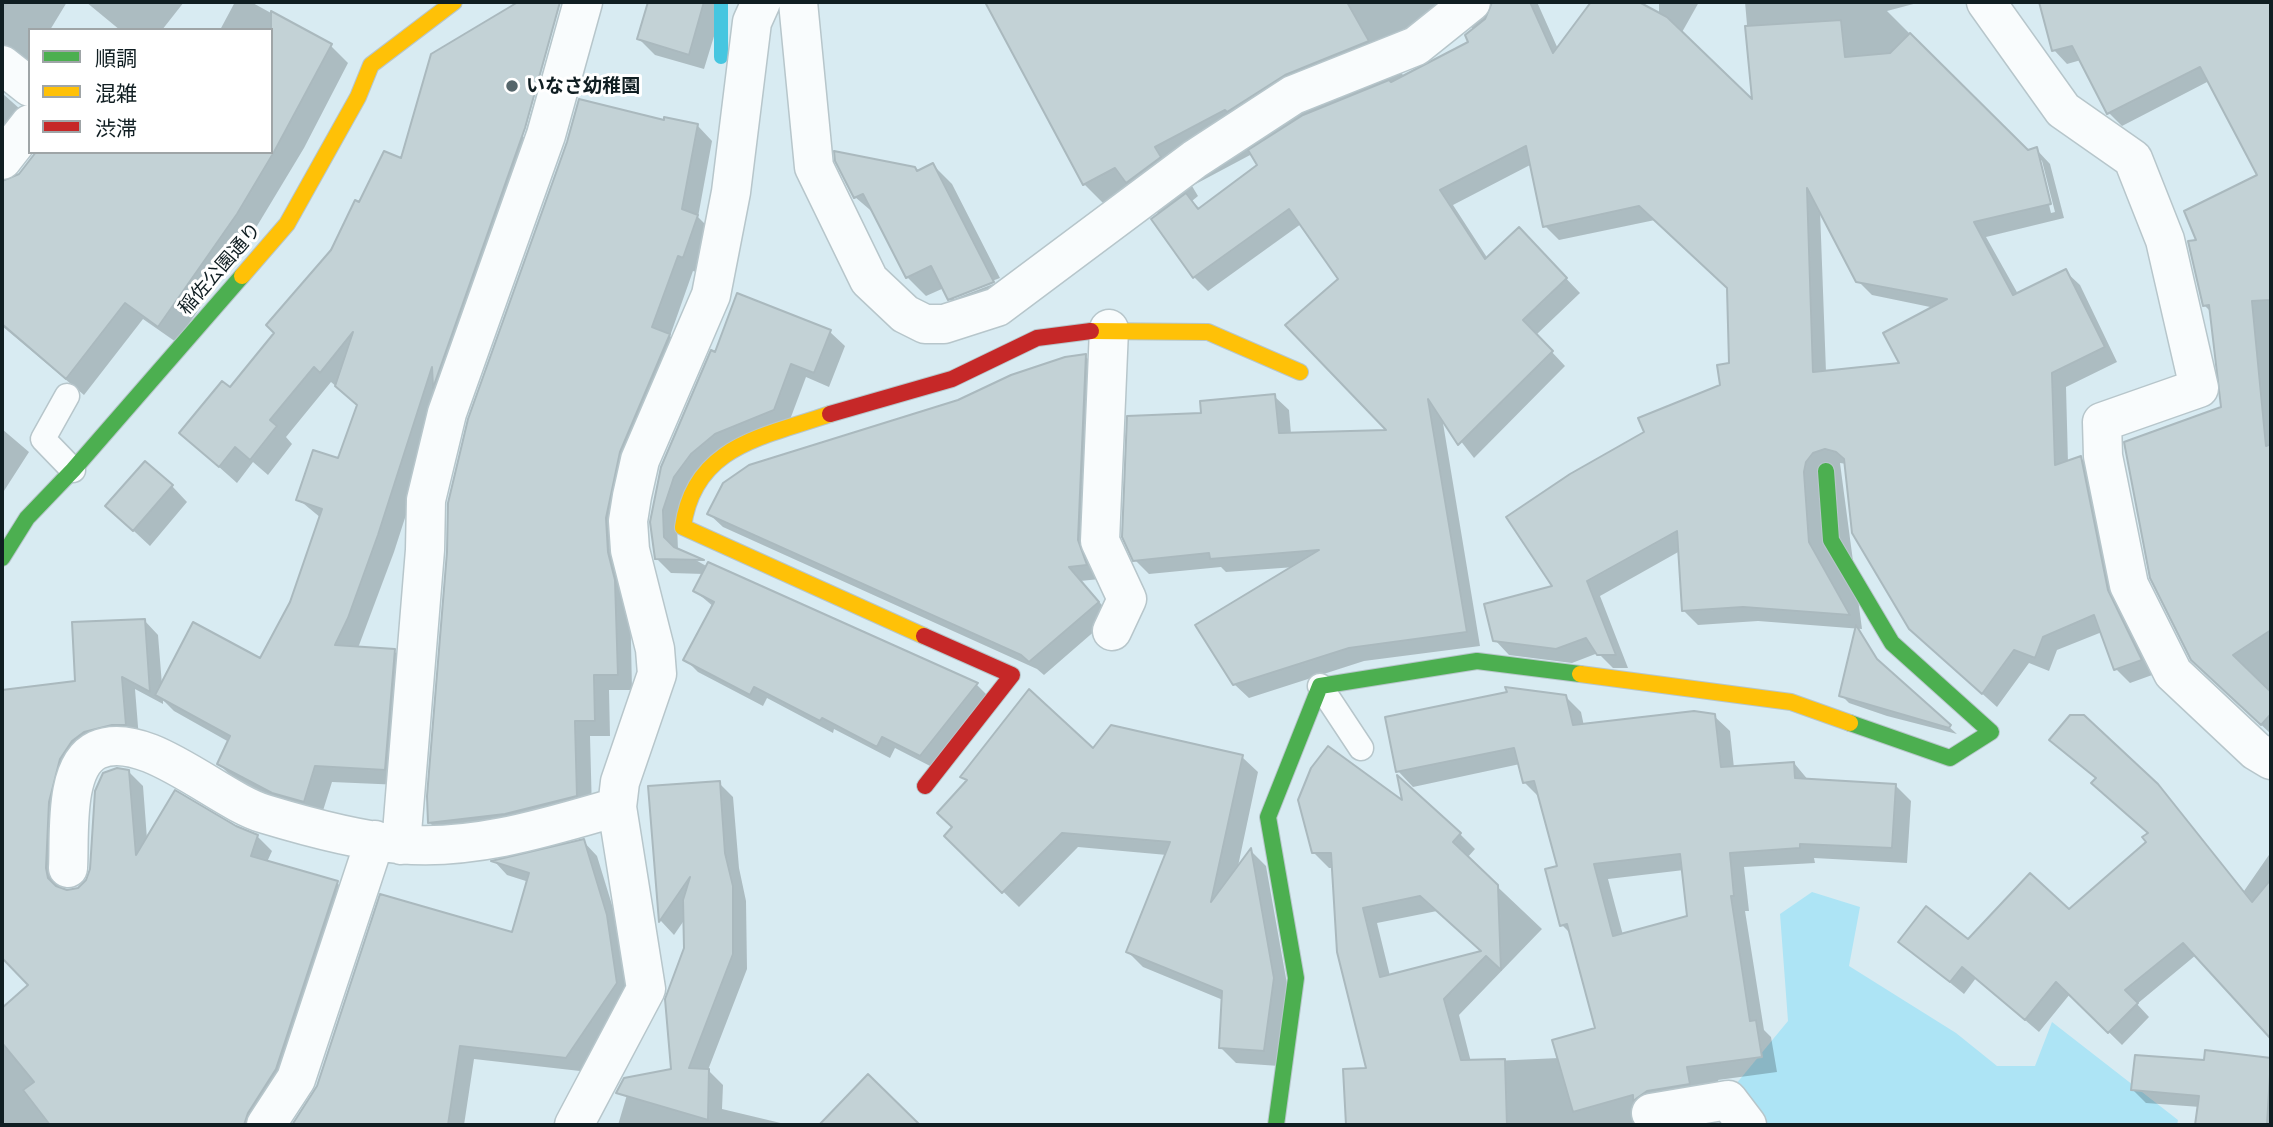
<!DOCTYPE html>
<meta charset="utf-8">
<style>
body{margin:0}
#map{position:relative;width:2273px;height:1127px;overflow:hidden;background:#d8ebf2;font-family:Raleway,"Noto Sans JP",sans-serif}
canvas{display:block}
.frame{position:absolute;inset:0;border:4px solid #101e22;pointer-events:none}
.legend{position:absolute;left:28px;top:28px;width:245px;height:126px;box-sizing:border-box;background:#fff;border:2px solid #9fa5a7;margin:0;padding:9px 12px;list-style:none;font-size:21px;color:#101e22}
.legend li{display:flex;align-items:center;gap:14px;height:35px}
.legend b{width:35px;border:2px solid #9fa5a7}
</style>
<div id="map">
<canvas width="2273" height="1127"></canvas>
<div class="frame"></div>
<ul class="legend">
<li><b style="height:9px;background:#4caf50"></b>順調</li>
<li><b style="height:9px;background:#ffc107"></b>混雑</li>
<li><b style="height:9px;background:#c62828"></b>渋滞</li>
</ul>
</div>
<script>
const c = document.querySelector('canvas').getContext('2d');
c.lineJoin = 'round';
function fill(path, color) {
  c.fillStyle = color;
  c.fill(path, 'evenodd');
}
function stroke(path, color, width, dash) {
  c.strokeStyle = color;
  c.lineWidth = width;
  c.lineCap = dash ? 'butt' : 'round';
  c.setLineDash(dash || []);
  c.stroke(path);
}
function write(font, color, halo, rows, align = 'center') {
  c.font = font + ' Raleway,"Noto Sans JP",sans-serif';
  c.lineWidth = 6;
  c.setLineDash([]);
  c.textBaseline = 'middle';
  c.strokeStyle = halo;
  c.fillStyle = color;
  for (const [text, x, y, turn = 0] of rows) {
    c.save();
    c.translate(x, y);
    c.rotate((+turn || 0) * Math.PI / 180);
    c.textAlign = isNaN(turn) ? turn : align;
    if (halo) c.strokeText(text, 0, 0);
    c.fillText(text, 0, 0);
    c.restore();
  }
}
const green = new Path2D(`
 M1812,892l48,15 -11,59 107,67 41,33h38l17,-44 126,98 -1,5h-409l-32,-41 52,-63 -8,-107z`);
const shadow = new Path2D(`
 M2,2h65l-17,28h-20l-1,33 -27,6z
 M86,2h98l-22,28h-42z
 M235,2h16l80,44 17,17 -44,85 -50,83 -78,111 -33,-23 -59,76 -82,-69v-143l269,-31v-122h-51z
 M522,2h66l-144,395 -50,155 -36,96 36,3 17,17 -10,117 -69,-3 -11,35 -30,-8 -55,-28 -17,-17 10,-22 -55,-31 -11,-11v4l-28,-15 4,50 -40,7 -39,138 1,6 5,2 13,-3 10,-9 7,-88 32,-21 15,15 4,53 88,-12 22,9 15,15 -5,11 70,21 15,14 -87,228h-263v-115l29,-25 -29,-29v-264l75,-9 67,-63 14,15 4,50 99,-25 30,-57 30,-85 -23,-19 41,-38 20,-55 -28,-24 -45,55 6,7 -24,31 -15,-13 -16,21 -56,-50 49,-43 46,-57 84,-129 42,-43 31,-105zM558,4h4l-38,133 -3,-1z
 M650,2h70l-5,13 4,5 -15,49 -49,-14 -16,-16z
 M987,2h550l21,47 36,-47h36l29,22v-22h40l-18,32 73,70 -9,-102h176l-34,9 141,141 8,-3 14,15 14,54 -78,19 32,57 47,-23 15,14 37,77 -51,25 2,76 13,-5 14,15 60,201 -25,9 -14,-14 -14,-37 -45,18 -8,21 -20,-8 -32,44 -71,-64 -79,-179 -7,-1 22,166 -104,-8 -60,4 -14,-14 -4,-60 -80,45 28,72h-15l-15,-15 -26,10 -63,-8 -14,-15 60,-53 167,-200 9,-22 -2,-77 -74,-68 -96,20 -14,-14 -13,-62 -79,41 35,54 31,-30 61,64 -44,42 29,31 -91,92 -32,-41 38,229 -116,15 -115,37 -15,-14 61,-117 -69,5 -5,-5 -72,7 -14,-14 68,-145 71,-19 15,14 2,24 99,-2 -50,-153 -39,-55 -93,67 -14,-14 -34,-62 -8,-8 -30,15 -38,-38zM1446,2l28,28 -3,12 -67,35 -11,-20zM1252,154l7,12 -59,43 -8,-8 6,-5 -6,-10zM2037,156l5,5 13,51 -4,1zM1820,210l38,71 14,14 63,13 -33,57 -76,7z
 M2041,2h230v165l-9,3 -53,-89 -87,45 -13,-13 -28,-53 -14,4 -13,-14z
 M2,93l28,25 -28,45z
 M665,122l32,3 15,16 -14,76 15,15 -14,41 -6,-2 -23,65 15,15 -50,117 -5,128 2,94h-23l1,46h-20l2,75 -147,27 -15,-15z
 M837,160l81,13 15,-8 19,19 48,94 -46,17v4l47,-18 -33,37 -19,-19 -5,-11 -18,8 -19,-19 -31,-62 -21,-18z
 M2271,170v564l-65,-61 17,-265 -11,-95 -8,-8 -6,-64 -11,-29z
 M830,332l15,14 -16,41 -23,-10 -18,48 -58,23 -53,77 1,25 30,17 1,-2 268,120 12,12 -55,71 -39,-20 -5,10 -56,-29 -1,4 -66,-35 -4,8 -65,-34 -12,-12 28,-53 -19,-16 9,-17 -33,-1 -15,-15 -4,-36 64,-168z
 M1085,356l14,14 1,209 -20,2 32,35 -68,59 -7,-6 -314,-142 -14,-13 249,-112z
 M2,429l27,23 -27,42z
 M172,486l15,16 -37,44 -43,-40z
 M1857,629l26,38 74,67 -70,-18 -38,-13 -8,-8z
 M1565,696l16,16 3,14 130,-10 16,15 4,37 60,-5 15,18 86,4 16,16 -4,62 -93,-5 1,5 -71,4 5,44h-4l19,119 7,7 6,35 -59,8 7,16 -80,29h-297l-3,-55h23l-34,-202h-5l-16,-16 91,-48 56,30 15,15 -8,9 75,71 -83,86 12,47 88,-4 39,-29 -26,-94 -10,-10 -3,-58 -19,-69 -15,-15 -5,-19 -107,23 -15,-16zM1684,870l5,48 -66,17 -15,-56zM1437,911l46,42 -93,23 -13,-53z
 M2052,740l105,45 87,106 27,-39v185l-75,-82 -59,49 12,13 -27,28 -52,-51 -31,38 -63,-54 -12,16 -64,-52 68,-1 101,-29 80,-70 1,-8 -53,-55z
 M1093,751l149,6 16,15 -21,99 14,-20 15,15 23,129 -10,71 -43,-3 -16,-16 3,-47 -80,-33 -15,-15 39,-97 -89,-8 -59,60 -73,-71 8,-9 14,-45 -5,-6z
 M719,783l14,14 6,71 7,33 1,68 -39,101 15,15 -1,24 67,16h-171l14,-47 41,-7 13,-123 -1,-29 -11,16 -13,-14 -11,-133z
 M583,841l14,15 23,75 11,67 -51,73 -106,-12 -10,66h-172l24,-34 197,-157 16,-52 -22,-7 -12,-13z
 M2207,1052l64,8v65h-74l3,-18 -54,-4 -13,-13 72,-28z`);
const stream = new Path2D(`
 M721,2v55`);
const building = new Path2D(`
 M518,2h42l-35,126 -92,260 -1,-21 -54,168 -30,83 -13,27 60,4 -10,121 -70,-4 -11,36 -32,-9 -55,-29 13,-28 -75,-41 38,-73 67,36 30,-56 32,-93 -26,-9 17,-50 25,8 19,-53 -22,-19 18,-54 -33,41 -6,-6 -44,53 7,6 -27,34 -15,-13 -16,20 -40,-34 43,-52 8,6 44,-54 -8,-8 65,-75 24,-50 4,2 25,-51 17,7 30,-104z
 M648,2h56l-15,53 -52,-16z
 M985,2h362l22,39 -84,34 -58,37 -2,-2 -70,37 6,10 -35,26 -11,-15 -32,17z
 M1492,2h38l23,51 38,-51h48l28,15 85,82 -7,-73 96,-6 4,37 45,-4 20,-20 118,117 9,-3 14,57 -77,18 39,73 53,-26 39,78 -53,26 3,92 26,-9 27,134 34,70 -28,10 -20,-55 -51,22 -8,21 -21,-8 -32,44 -73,-65 -57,-96 -8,-74 -8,-7 -11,-3 -12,4 -7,9 -2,10 5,70 41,73 -107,-8 -61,4 -5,-80 -90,50 29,74h-19l-11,-17 -30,11 -63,-8 -9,-37 68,-18 -46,-69 64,-43 74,-42 -6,-14 82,-33 -3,-20 12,-2 -2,-75 -88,-82 -96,21 -17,-81 -86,44 45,69 34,-32 48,51 -44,42 30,31 -95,94 -30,-46 39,233 -118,16 -116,37 -38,-60 124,-75 -109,9 -1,-6 -76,8 -11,-24 5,-121 74,-3 -1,-12 75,-7 4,39 107,-3 -101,-105 53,-46 -49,-70 -96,69 -42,-59 35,-26 12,16 59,-44 -9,-15 55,-35 86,-35 2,2 77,-40 -3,-7 20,-16zM1807,188l49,94 91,17 -64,34 16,30 -86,9z
 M2039,2h232v298l-19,1 14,145 5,-2v186l-38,25 38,37v22l-10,11 -70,-65 -41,-82 -26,-136 97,-35 -12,-102 -6,1 -15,-65 8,-1 -12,-29 73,-36 -57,-108 -93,47 -35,-68 -20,5z
 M271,11l61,33 -58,108 -37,62 -79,113 -33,-24 -59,76 -64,-55v-143l17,-7 17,-22h235z
 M579,99l85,21v-3l34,7 -16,85 16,6 -15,43 -5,-2 -26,71 18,7 -50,118 -14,66 2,34 7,28 3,95h-24l1,46h-20l2,75 -72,18 -77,9 -1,-27 20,-244 1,-49 20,-84 99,-277z
 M834,151l81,16 2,4 16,-8 61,119 -46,18 -17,-34 -25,12 -43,-84 -9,4 -19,-37z
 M737,293l94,37 -17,43 -23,-9 -17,46 -59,24 -24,20 -17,23 -11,33 1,27 10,10 30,13 -49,-1 -5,-37 11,-55 50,-117 4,2z
 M1086,354l-8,186 9,25 -18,2 30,35 -70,60 -8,-7 -314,-141 16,-31 26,-18 209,-65 53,-25 54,-18z
 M145,461l28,24 -40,46 -28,-25z
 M708,562l270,121 -58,73 -38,-19 -5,10 -55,-29 -2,3 -66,-34 -4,8 -67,-35 31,-58 -21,-11z
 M145,619l5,73 -28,-15 4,48h-14l-28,7 -12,9 -12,18 -11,43 -3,66 2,10 8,8 11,4 11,-2 8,-8 4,-11 5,-78 8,-18 14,-5 12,2 7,85 39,-65 61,36 22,9 -7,21 87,25 -62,188 -28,44 -4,12h-194l-27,-35 11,-8 -32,-39v-35l26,-23 -26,-27v-268l73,-9 -3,-59z
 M1856,625l21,34 74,66 -2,3 -110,-32z
 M1505,687l61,8 7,30 121,-14 21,3 6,53 73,-5 1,16 101,6 -4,64 -92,-4v4l-70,5 4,43h-3l19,125 6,-1 6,37 -75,10 3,17 -43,7 -14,10v-6l-60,17 -21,-72 43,-12 -28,-104 -7,2 -15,-57 12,-3 -23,-85 -11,2 -9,-35 -118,24 -11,-55 122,-25zM1680,854l7,62 -74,20 -19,-72z
 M1029,689l64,59 18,-23 132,30 -32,147 40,-54 23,130 -10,73 -45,-3 3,-57 -96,-39 44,-110 -108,-9 -60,60 -58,-57 8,-9 -15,-14 30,-33 -7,-3z
 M2070,715h14l74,69 94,118 19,-23v160l-88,-96 -58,47 13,13 -30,30 -52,-51 -31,38 -63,-53 -12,15 -52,-40 28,-36 42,33 62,-66 39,36 77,-67 -4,-5 6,-4 -57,-50 5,-5 -47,-38z
 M1328,746l74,54 -5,-25 64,58 -8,9 45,43 3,85 -15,-14 -42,43 17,61 44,-1 2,66h-161l-3,-56 23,-1 -29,-116 -6,-99h-19l-14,-53 13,-32zM1420,896l61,55 -101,26 -17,-69z
 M720,781l5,72 8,33v68l-44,114 20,1 -1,51 -92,-27 8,-15 47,-9 -6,-70 19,-51 -1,-48 7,-23 -31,45 -11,-136z
 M584,839l23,76 10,68 -51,75 -106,-12 -12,79h-156l25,-39 63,-192 132,38 17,-59 -38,-12z
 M2205,1050l66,8 -4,67h-72l4,-29 -68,-6 4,-35 69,5z
 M868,1074l52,51h-101z`);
const lane = new Path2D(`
 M67,396l-24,43 30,31
 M1320,686l41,62`);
const street = new Path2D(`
 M798,2l16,165 55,113 36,34 20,10h19l53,-17 198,-148 98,-64 123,-49 55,-44
 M1986,2l77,108 70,49 32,81 34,148 -97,34 1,34 26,129 44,88 83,78 15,9
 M2,65l28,22
 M2,160l28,-36
 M1109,329l-9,212 27,58 -15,32
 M401,845l24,-295 1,-50 21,-87 99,-278 37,-133
 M68,868c2,-31 -5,-102 29,-118 48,-22 122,51 168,64 43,13 90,26 134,30 74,7 149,-17 218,-37
 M1651,1113l77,-13 19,25
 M266,1125l30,-46 79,-239
 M574,1125l72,-136 -29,-182 3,-25 37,-108 -2,-25 -25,-99 -2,-29 4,-25 8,-36 71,-165 20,-103 21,-170 9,-20`);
const fast = new Path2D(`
 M1826,471l5,69 61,103 99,89 -41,26 -100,-35
 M2,558l25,-40 46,-48 169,-194
 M1276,1125l20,-147 -28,-161 52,-131 157,-25 103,13`);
const slow = new Path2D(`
 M242,276l45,-52 71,-127 13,-32 83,-63
 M1091,331l117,1 92,40
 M830,414c-66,23 -136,31 -147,113l241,109
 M1580,674l211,28 59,21`);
const jam = new Path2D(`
 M830,414l122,-35 85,-41 54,-7
 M924,636l88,39 -87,111`);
const markers = [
 [512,86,7,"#56666b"]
];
const poiNames = [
 ["いなさ幼稚園",526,86]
];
const streetNames = [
 ["稲佐公園通り",220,269,-49]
];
fill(green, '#ade4f5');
fill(shadow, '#0003');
stroke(stream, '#46c6e0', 14);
fill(building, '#c3d2d6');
stroke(building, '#aab9be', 2);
stroke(lane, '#b7c6cb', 27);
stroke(street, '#b7c6cb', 41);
stroke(fast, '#b7c6cb', 18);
stroke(slow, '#b7c6cb', 18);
stroke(jam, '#b7c6cb', 18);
stroke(lane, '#f9fcfd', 24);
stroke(street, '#f9fcfd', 38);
stroke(fast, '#4caf50', 16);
stroke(slow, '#ffc107', 16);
stroke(jam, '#c62828', 16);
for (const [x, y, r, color] of markers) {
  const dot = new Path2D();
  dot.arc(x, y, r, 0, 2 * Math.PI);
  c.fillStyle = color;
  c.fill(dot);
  stroke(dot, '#fff', 2.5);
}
write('bold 19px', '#101e22', '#fff', poiNames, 'left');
write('19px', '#101e22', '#fff', streetNames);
</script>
